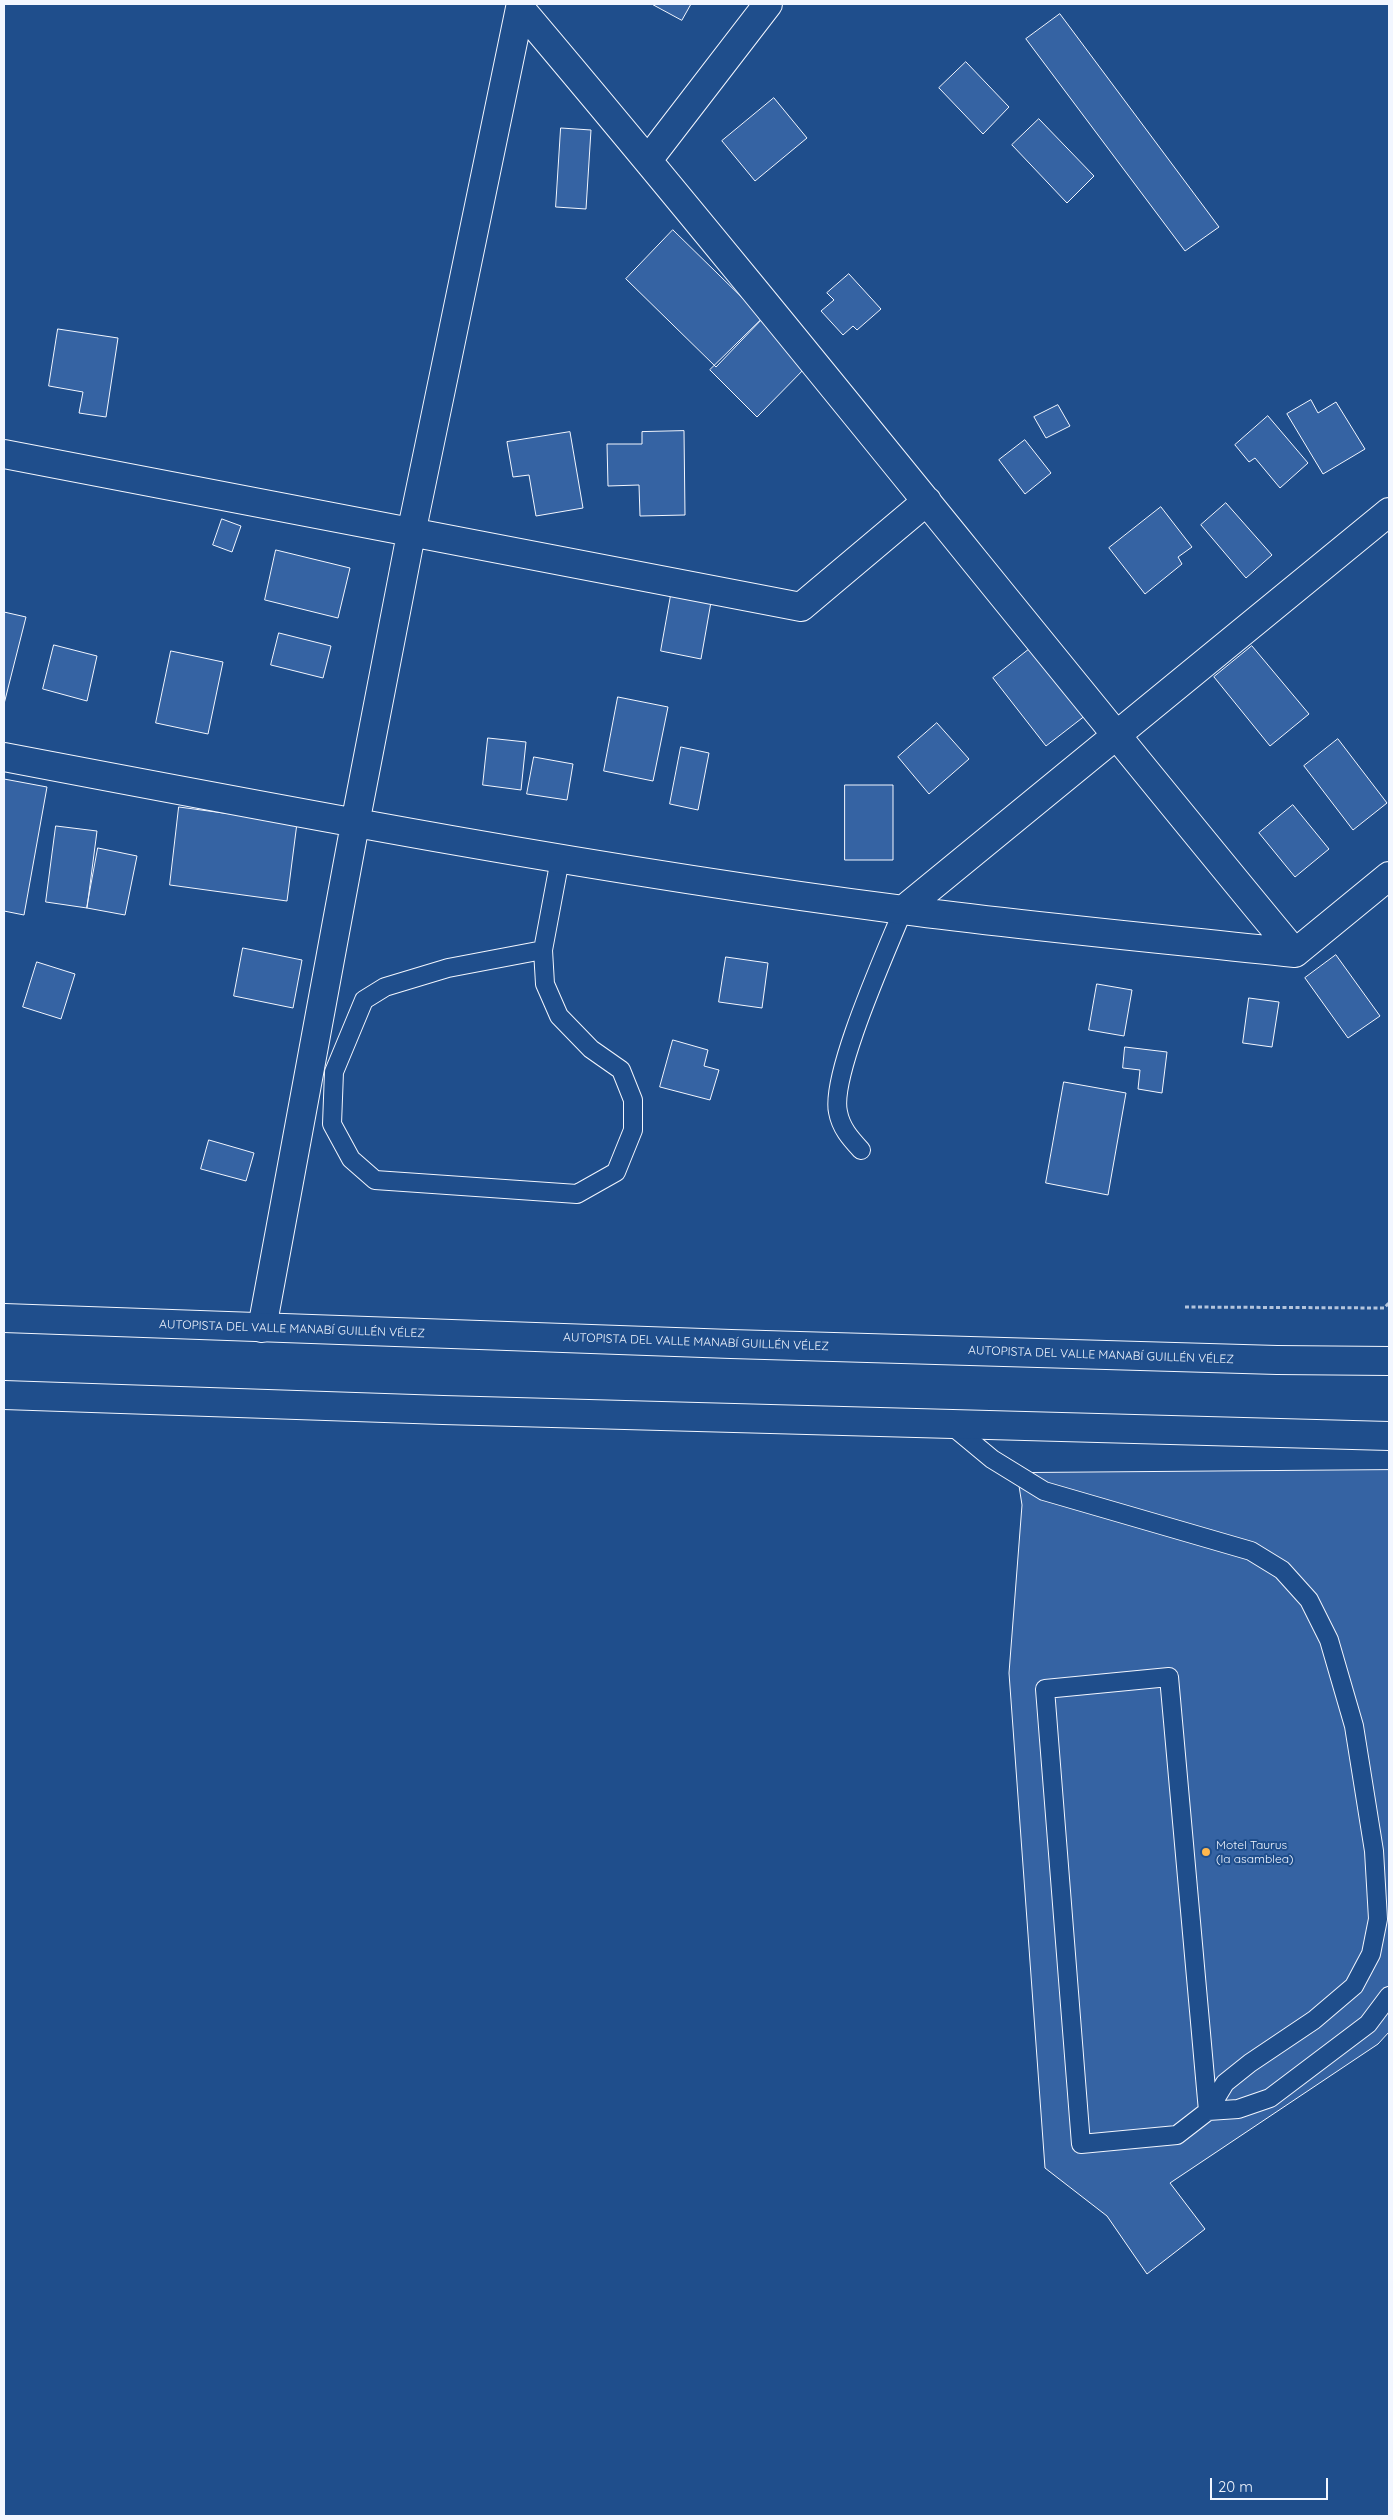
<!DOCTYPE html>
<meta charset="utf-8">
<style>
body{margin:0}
#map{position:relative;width:1393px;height:2520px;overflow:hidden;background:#1f4e8c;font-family:Quicksand,sans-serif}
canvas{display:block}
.frame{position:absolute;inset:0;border:5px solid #f2f6ff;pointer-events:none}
.scale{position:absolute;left:1210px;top:2478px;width:118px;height:22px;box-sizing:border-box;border:2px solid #f2f6ff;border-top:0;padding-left:6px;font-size:15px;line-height:18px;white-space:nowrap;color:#f2f6ff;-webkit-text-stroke:4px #1f4e8c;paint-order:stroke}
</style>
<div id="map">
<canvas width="1393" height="2520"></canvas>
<div class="frame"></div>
<div class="scale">20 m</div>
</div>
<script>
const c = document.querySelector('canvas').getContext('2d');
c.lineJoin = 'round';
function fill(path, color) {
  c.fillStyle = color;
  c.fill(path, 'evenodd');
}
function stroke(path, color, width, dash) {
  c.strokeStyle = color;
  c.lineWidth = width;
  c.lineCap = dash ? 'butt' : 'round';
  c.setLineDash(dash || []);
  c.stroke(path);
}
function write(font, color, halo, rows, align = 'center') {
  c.font = font + ' Quicksand,sans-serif';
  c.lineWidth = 4;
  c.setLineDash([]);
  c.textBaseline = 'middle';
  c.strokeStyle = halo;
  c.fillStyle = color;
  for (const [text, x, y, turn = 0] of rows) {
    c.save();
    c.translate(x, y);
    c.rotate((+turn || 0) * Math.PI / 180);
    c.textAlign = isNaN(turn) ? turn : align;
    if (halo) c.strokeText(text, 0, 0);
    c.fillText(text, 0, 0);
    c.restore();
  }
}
const building = new Path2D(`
 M652,4h39l-9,16z
 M1060,14l159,213 -34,24 -159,-212z
 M966,62l43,45 -26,27 -44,-46z
 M774,98l33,40 -52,43 -33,-40z
 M1039,119l55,57 -27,27 -55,-58z
 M561,128l30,2 -5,79 -30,-2z
 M673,230l90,88 -47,49 -90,-88z
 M849,274l32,35 -24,21 -4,-4 -10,9 -22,-24 13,-11 -7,-7z
 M763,318l46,46 -52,53 -47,-47z
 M58,329l60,9 -12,79 -27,-4 4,-21 -34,-6z
 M1311,400l7,13 18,-11 29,47 -42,25 -36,-60z
 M1058,405l12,21 -24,12 -12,-21z
 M1268,416l40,47 -28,25 -25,-30 -6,4 -14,-17z
 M684,431l1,84 -45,1 -1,-31 -31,1 -1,-42h35v-12z
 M570,432l13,76 -47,8 -7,-41 -16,2 -6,-35z
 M1025,440l26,33 -26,21 -26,-34z
 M1226,503l46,52 -26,23 -45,-53z
 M1161,507l31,40 -14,10 4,7 -37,30 -36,-46z
 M222,519l19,7 -9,26 -19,-7z
 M276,550l74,18 -12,50 -73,-18z
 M671,595l40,7 -10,57 -40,-8z
 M4,612l22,5 -22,87z
 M279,633l52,13 -8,32 -52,-13z
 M54,645l43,11 -10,45 -44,-12z
 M1252,646l57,68 -39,32 -56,-69z
 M1032,647l54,68 -40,31 -53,-68z
 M171,651l52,11 -15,72 -52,-11z
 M618,697l50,10 -15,74 -49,-10z
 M937,723l32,36 -40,35 -31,-37z
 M488,738l38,4 -5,48 -38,-5z
 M1338,739l49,64 -34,27 -49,-64z
 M681,747l28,6 -11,57 -28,-6z
 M534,757l39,7 -6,36 -40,-6z
 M4,779l43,8 -23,128 -20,-4z
 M845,785h48v75h-48z
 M1293,805l36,44 -34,28 -36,-44z
 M179,807l118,16 -10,78 -117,-16z
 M56,826l41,5 -10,77 -41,-6z
 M98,848l39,8 -12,59 -38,-7z
 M243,948l59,12 -9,48 -59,-12z
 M1336,955l44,61 -32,22 -43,-60z
 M726,957l42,6 -6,45 -43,-6z
 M37,962l38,12 -14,45 -38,-12z
 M1097,984l35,6 -8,46 -35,-6z
 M1249,998l30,4 -7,45 -29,-4z
 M673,1040l35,10 -4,16 15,4 -9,30 -50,-13z
 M1125,1047l42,5 -5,41 -24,-4 2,-19 -17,-2z
 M1064,1082l62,11 -18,102 -62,-12z
 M209,1140l45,13 -8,28 -45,-12z
 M1389,1470v562l-11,12 -208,139 35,46 -58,45 -40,-58 -62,-48 -36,-495 13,-168 -5,-32z`);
const path = new Path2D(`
 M1185,1307l199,1 5,-5`);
const service = new Path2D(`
 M543,950l-95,18 -63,19 -21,13 -30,72 -2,52 19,35 24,21 202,14 39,-22 17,-42v-30l-12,-30 -30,-21 -32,-33 -14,-32 -2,-34 17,-91
 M861,1150c-11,-12 -20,-22 -23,-38 -8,-37 49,-162 65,-202
 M951,1425l41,34 52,32 207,60 31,19 27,30 20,40 25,86 20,125 4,68 -7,35 -17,32 -40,34 -64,43 -25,20 -17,28 -31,24 -96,9 -36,-455 124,-12 39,434
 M1208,2111l30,-2 32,-11 98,-74 21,-28`);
const minor = new Path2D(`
 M648,160l120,-156
 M4,454l797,153 126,-106
 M4,757c299,57 598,114 899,153 130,17 261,29 392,43l94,-77
 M903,910l486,-398
 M262,1328l93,-504 56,-290 109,-526c263,311 515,631 775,945`);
const primary = new Path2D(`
 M4,1318l727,26 546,16 112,1
 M4,1395l439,15 946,26`);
const markers = [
 [1206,1852,5,"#ffb74d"]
];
const streetNames = [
 ["AUTOPISTA DEL VALLE MANABÍ GUILLÉN VÉLEZ",292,1329,2],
 ["AUTOPISTA DEL VALLE MANABÍ GUILLÉN VÉLEZ",696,1342,2],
 ["AUTOPISTA DEL VALLE MANABÍ GUILLÉN VÉLEZ",1101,1355,2]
];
const poiNames = [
 ["Motel Taurus",1216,1845],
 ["(la asamblea)",1216,1859]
];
fill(building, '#3563a3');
stroke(building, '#f2f6ff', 1);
stroke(service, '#f2f6ff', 20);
stroke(minor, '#f2f6ff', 30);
stroke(primary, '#f2f6ff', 30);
stroke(path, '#b3c4dc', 3, [4, 2.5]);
stroke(service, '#1f4e8c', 18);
stroke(minor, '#1f4e8c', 28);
stroke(primary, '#1f4e8c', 28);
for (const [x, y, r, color] of markers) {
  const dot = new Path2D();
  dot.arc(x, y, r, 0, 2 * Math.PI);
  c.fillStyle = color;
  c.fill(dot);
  stroke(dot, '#1f4e8c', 2);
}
write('12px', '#f2f6ff', '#1f4e8c', streetNames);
write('12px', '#f2f6ff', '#1f4e8c', poiNames, 'left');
</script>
